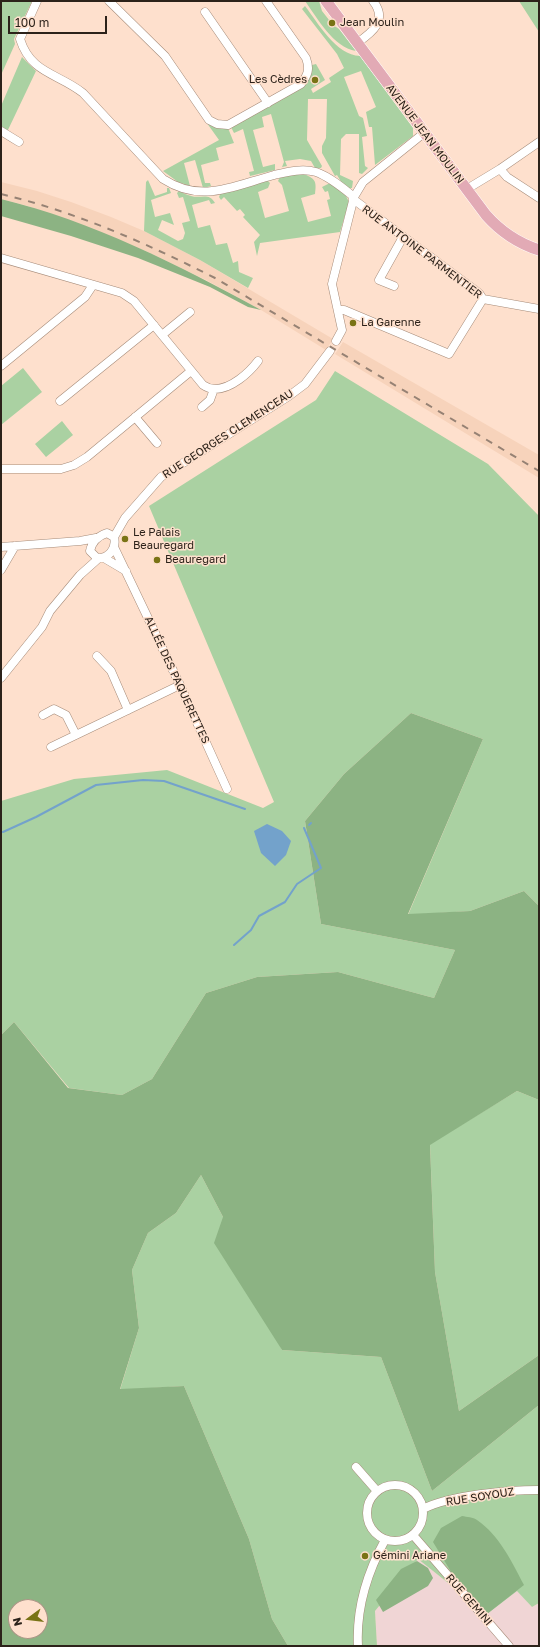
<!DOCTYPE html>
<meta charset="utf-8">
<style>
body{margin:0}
#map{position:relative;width:540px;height:1647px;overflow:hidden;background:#fee0cd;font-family:"Golos Text",sans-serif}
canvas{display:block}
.frame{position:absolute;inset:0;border:2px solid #2c221a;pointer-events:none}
.north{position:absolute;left:8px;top:1599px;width:40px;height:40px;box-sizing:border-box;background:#fee0cd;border:1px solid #aa9485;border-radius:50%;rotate:255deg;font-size:11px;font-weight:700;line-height:16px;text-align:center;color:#2c221a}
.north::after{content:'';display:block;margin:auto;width:14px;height:18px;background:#797315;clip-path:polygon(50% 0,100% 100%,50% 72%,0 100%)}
.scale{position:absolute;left:8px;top:16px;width:99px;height:18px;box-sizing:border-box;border:2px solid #2c221a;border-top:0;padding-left:5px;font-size:12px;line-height:14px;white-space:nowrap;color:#2c221a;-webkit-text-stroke:3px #fee0cd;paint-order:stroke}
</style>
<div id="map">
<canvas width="540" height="1647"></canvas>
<div class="frame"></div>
<div class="north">N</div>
<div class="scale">100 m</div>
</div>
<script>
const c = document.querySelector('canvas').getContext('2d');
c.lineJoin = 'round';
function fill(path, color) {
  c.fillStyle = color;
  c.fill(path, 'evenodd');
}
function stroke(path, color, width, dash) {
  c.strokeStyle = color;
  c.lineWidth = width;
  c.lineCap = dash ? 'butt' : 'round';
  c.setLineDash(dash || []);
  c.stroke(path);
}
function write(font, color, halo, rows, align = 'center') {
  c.font = font + ' "Golos Text",sans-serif';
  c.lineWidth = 3;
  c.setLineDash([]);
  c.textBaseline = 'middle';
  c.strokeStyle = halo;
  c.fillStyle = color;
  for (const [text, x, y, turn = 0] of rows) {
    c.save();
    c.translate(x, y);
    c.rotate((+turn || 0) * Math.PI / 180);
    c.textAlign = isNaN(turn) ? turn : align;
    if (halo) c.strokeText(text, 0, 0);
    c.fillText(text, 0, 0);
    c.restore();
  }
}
const commercial = new Path2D(`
 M418,1559l69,55 30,-24 15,17 7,-4v43h-162l-2,-35z`);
const built = new Path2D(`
 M1,182l36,9 34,11 40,15 33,14 56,29 133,79 -7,11 -65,-40 -55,-30 -58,-28 -120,-46 -27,-7z
 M343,342l196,113v23l-204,-124z`);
const green = new Path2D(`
 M1,1h31l-18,38 1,5 -14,31z
 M305,1h14l3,10 11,14 6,4 17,22c-23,-4 -38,-32 -51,-50z
 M519,1h20v31z
 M305,6c13,17 31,49 55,50l53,72v8l-38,29 -3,-38h-3l-3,-15 10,-5 -15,-36 -17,6 15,39 4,2 4,18 -5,1 3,29 3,2 -6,6 -3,-1v-39h-13l-5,5 -1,36 13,6 -1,7h-4l-5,-3 -6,-10 -2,1 -13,-23v-7l4,-8 1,-39h-19l-1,41 15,26 -1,2h-6l-4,-7 -11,-2 -15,2 2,5 -5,1 2,-5 -13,-48 -9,3 2,10 -11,3 10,37 12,-3v6l-25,6 -1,-4 5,-1 -11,-42 -9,4 -3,-6 73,-41 6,-9 2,-12 4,-1 9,16 -14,9 2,4 18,-11 -2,-4 15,-10 -7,-14 -35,-45z
 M22,57l14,14 -29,61 -6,-4v-22z
 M204,119l8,7 16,2 6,15 -18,5 3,12 -18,5 4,18h5l1,3 -8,2 -8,-28 -11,3 6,23 -12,-4 -15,-11 56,-31z
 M302,173c13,6 15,7 13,21l-14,4 7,24 23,-6 -4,-16 3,-1 -2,-8 -3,1 -3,-5 6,-3h4l14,12 3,6 -9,30 -80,11 -3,13 -3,-14 6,-7 -17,-18 2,-2 -5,-6 -3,2 -13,-14 -3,3 -2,-3 2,-5 46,-12 3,3 -2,5 -10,4 7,26 24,-7 -7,-26 -4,-4 2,-4z
 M148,180l7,16 12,-4v-4h2l2,5 -20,7 4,17 15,-4 4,12 -12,-5 -4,10 20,11 5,-2 2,-6 -3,-10 8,-2 -7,-24 -4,1 -2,-5 2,-2c4,2 8,4 12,5 10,3 18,-4 24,7l-4,1 -2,-4 -17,5 6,23 12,-3 6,20 11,-2 6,20 5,-2 1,11 14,6 -5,10 -48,-28 -56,-29 2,-49z
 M23,368l19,24 -41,33v-39z
 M335,371l153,93 51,52v390l-15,-15 -54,20 -62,4 75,-176 -72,-26 -67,61 -39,47 16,103 134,26 -21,48 -96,-26 -81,5 -51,16 -54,86 -30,16 -53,-7 -55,-66 -13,13v-234l73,-22 93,-9 96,38 11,-6 -125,-296 167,-106z
 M62,421l11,14 -27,22 -11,-13z
 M517,1091l22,9v255l-80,56 -24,-139 -5,-128z
 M201,1175l22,42 59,133 99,7 51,134 107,-86v198l-7,4 -15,-16 -30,23 -69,-55 -43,52 2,35h-89l-16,-27 -23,-80 -65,-153 -64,4 19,-62 -7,-58 16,-37 28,-20z`);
const forest = new Path2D(`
 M1,199c91,22 178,66 260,111l-13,-3 -38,-20 -72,-29 -67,-22 -70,-20z
 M411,713l72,26 -75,175 62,-3 54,-20 15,15v194l-22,-9 -87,54 5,127 24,139 80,-56v50l-107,86 -51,-134 -99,-7 -68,-107 9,-26 -22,-42 -25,38 -28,20 -16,37 7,58 -19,61 64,-3 65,153 23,80 16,27h-287v-611l13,-13 54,66 54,7 30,-16 54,-86 51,-16 81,-5 96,26 21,-48 -134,-26 -16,-103 39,-47zM16,1607h24v24h-24z
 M462,1516c5,1 11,1 15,4 22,15 35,42 47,65l-37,29 -34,-39 -20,-33 8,-14z
 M417,1561l11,7 5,10 -5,8 -45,26 -7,-12 25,-31z`);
const water = new Path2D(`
 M267,824l15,7 9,10 -5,14 -11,11 -14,-13 -7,-22z`);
const stream = new Path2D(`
 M309,825l2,-2
 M3,832l33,-15 60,-32 47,-5 21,1 81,28
 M234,945l17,-15 8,-14 26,-14 12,-18 24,-16 -17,-40`);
const minor = new Path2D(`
 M37,1l-17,38c11,35 38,34 63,54l80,86c39,25 70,7 111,-4 13,-3 28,-7 42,-3 14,5 27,16 38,25
 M109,1l56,55 44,64 8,4 11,1 73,-41c7,-9 9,-15 5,-26l-40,-57
 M205,12l63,91
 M357,43c16,-11 31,-23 16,-42
 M1,131l18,11
 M500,169l7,8 32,21
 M467,189l33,-20 39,-27
 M353,199l126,94 4,6 56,10
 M1,258l121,35 12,8 69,84c3,2 8,4 12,4 16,0 34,-16 43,-28
 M394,286l-15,-6 24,-43
 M338,310h6l105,44 34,-55
 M162,335l28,-23
 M336,341l6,-11 -10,-46 22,-87 9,-15 61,-49
 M1,366l84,-69 8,-12
 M60,401l94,-76
 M202,407l8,-7 4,-11
 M135,417l22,26
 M1,469h60l13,-4 13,-8 104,-86
 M107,533l7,4c3,12 -6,22 -17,21l-7,-7c2,-10 8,-15 17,-18z
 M114,537l11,-19 36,-41 128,-81 16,-12 25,-33
 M1,547l79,-6 16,-3
 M114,547l66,138 47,104
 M104,558l22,13
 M1,570l14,-24
 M97,656l14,15 17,39
 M1,678l41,-51 8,-16 30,-36 19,-17
 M43,715l11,-6 12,6 10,20
 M51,747l129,-62
 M356,1467l21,24
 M367 1513a28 28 0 1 1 56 0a28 28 0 1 1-56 0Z
 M423,1509c27,-14 85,-19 116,-19
 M413,1535l96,111
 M358,1646c-2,-38 9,-73 27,-106`);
const major = new Path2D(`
 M326,1l160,214c15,17 31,28 53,35`);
const rail = new Path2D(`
 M1,194c75,18 145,49 214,84l324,193`);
const markers = [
 [332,23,4,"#797315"],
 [315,80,4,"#797315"],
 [353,323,4,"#797315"],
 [125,539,4,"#797315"],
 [157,560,4,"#797315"],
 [365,1556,4,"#797315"]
];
const poiNames = [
 ["Jean Moulin",340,23],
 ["Les Cèdres",307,80,"right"],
 ["La Garenne",361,323],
 ["Le Palais",133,533],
 ["Beauregard",133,546],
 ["Beauregard",165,560],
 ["Gémini Ariane",373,1556]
];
const streetNames = [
 ["AVENUE JEAN MOULIN",425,134,53],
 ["RUE ANTOINE PARMENTIER",422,252,37],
 ["RUE GEORGES CLEMENCEAU",228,434,-33],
 ["ALLÉE DES PAQUERETTES",177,680,65],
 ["RUE SOYOUZ",480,1497,-9],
 ["RUE GEMINI",469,1600,49]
];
fill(commercial, '#f0d5d5');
fill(built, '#f7d3bb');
fill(green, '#aad1a2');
fill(forest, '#8cb383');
fill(water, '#73a2cb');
stroke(stream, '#73a2cb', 2);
stroke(minor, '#a68b79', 9);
stroke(major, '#fff', 12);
stroke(minor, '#fff', 8);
stroke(major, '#e2aab5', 11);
stroke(rail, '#968274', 2, [7, 7]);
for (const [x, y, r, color] of markers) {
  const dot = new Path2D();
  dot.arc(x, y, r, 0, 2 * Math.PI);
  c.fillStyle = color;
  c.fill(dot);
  stroke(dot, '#fee0cd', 1.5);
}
write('11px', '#2c221a', '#fee0cd', poiNames, 'left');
write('11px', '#2c221a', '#fee0cd', streetNames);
</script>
